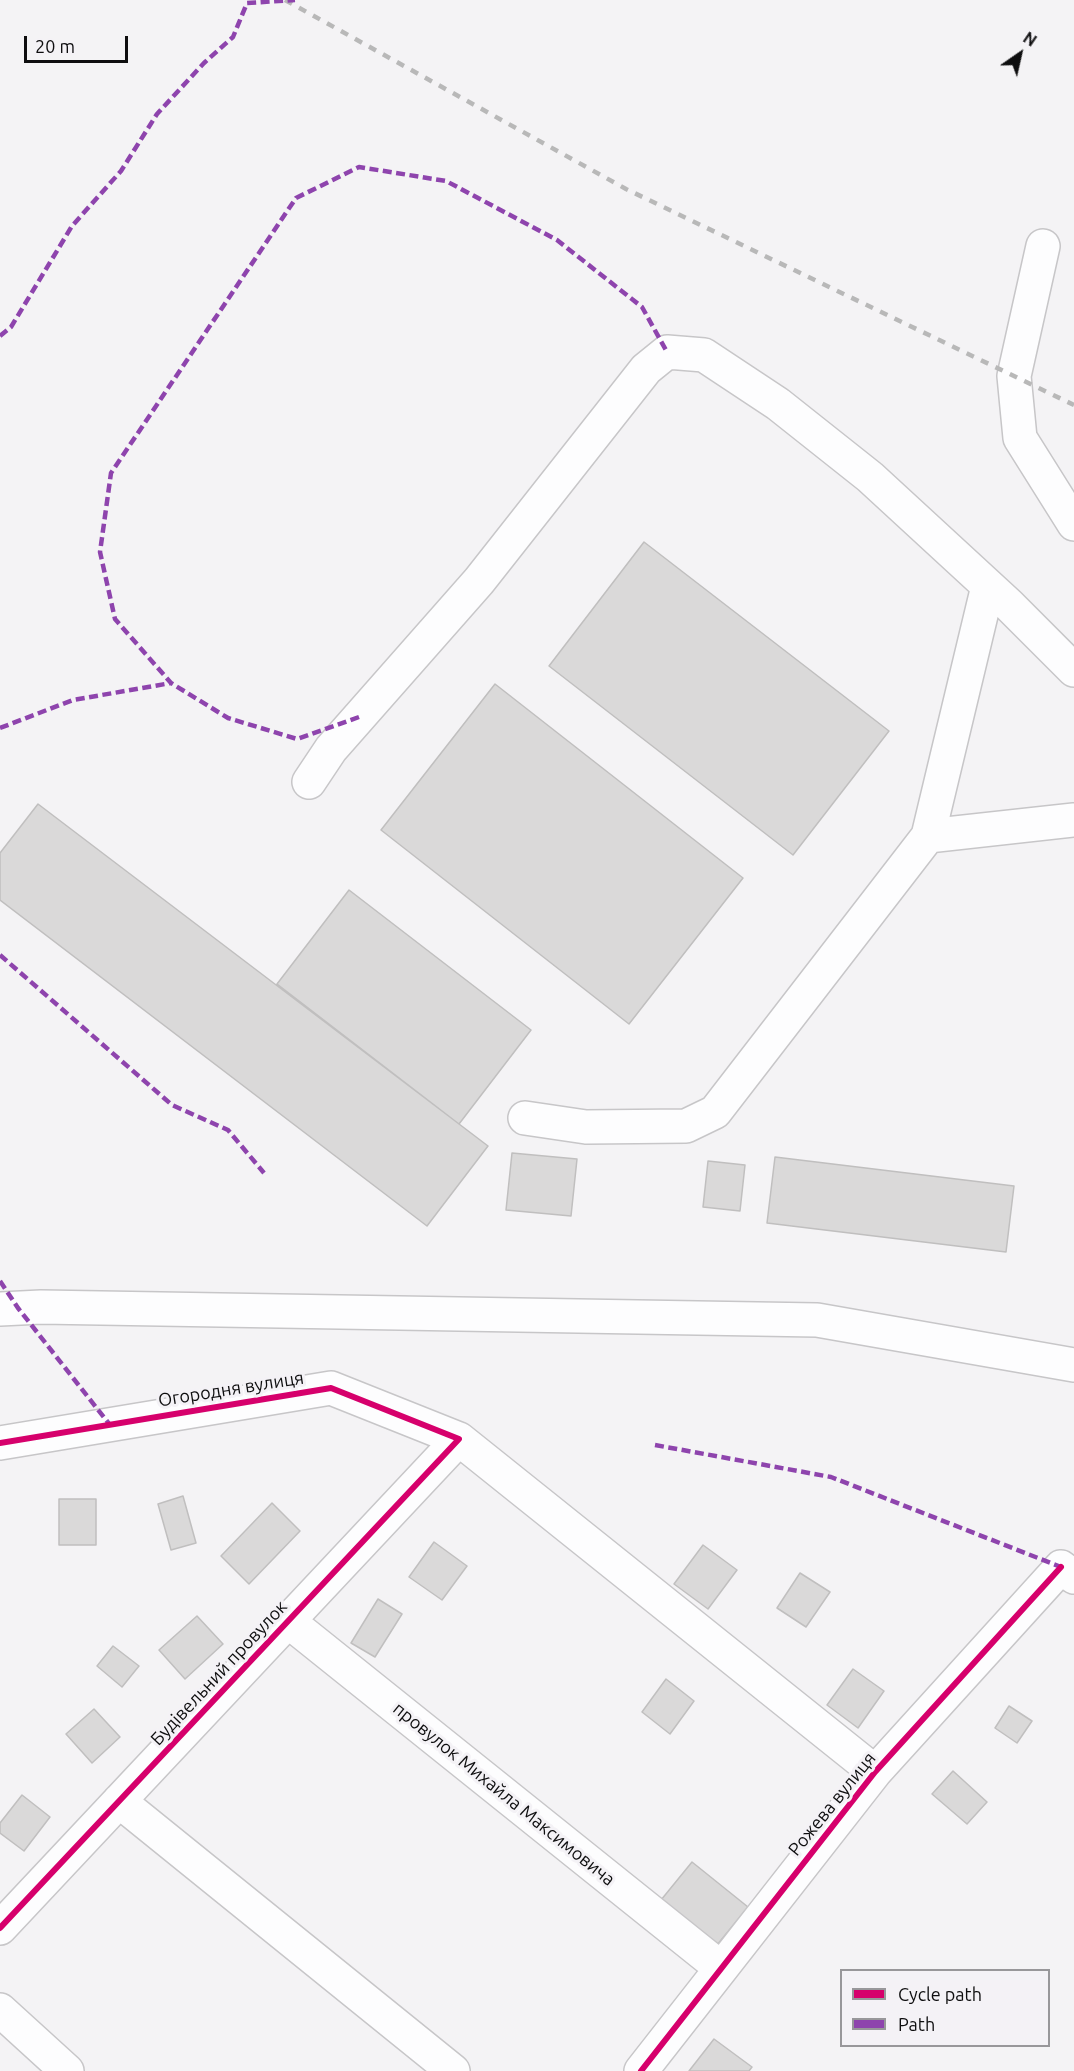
<!DOCTYPE html>
<meta charset="utf-8">
<style>
body{margin:0}
#map{position:relative;width:1074px;height:2071px;overflow:hidden;background:#f4f3f5;font-family:Ubuntu,sans-serif}
canvas{display:block}
.legend{position:absolute;left:840px;top:1969px;width:210px;height:78px;box-sizing:border-box;background:#f4f2f6;border:2px solid #98979a;margin:0;padding:8px 10px;list-style:none;font-size:18px;color:#0e0e0f}
.legend li{display:flex;align-items:center;gap:12px;height:30px}
.legend b{width:30px;border:2px solid #98979a}
.north{position:absolute;left:990px;top:24px;width:60px;height:60px;-webkit-text-stroke:4px #f4f2f6;paint-order:stroke;rotate:34deg;font-size:16px;font-weight:700;line-height:24px;text-align:center;color:#0e0e0f}
.north::after{content:'';display:block;margin:auto;width:21px;height:27px;background:#0e0e0f;clip-path:polygon(50% 0,100% 100%,50% 72%,0 100%)}
.scale{position:absolute;left:24px;top:36px;width:104px;height:27px;box-sizing:border-box;border:3px solid #0e0e0f;border-top:0;padding-left:8px;font-size:18px;line-height:21px;white-space:nowrap;color:#0e0e0f;-webkit-text-stroke:4px #f4f2f6;paint-order:stroke}
</style>
<div id="map">
<canvas width="1074" height="2071"></canvas>
<ul class="legend">
<li><b style="height:8px;background:#d6006c"></b>Cycle path</li>
<li><b style="height:8px;background:#8e44ad"></b>Path</li>
</ul>
<div class="north">N</div>
<div class="scale">20 m</div>
</div>
<script>
const c = document.querySelector('canvas').getContext('2d');
c.lineJoin = 'round';
function fill(path, color) {
  c.fillStyle = color;
  c.fill(path, 'evenodd');
}
function stroke(path, color, width, dash) {
  c.strokeStyle = color;
  c.lineWidth = width;
  c.lineCap = dash ? 'butt' : 'round';
  c.setLineDash(dash || []);
  c.stroke(path);
}
function write(font, color, halo, rows, align = 'center') {
  c.font = font + ' Ubuntu,sans-serif';
  c.lineWidth = 6;
  c.setLineDash([]);
  c.textBaseline = 'middle';
  c.strokeStyle = halo;
  c.fillStyle = color;
  for (const [text, x, y, turn = 0] of rows) {
    c.save();
    c.translate(x, y);
    c.rotate((+turn || 0) * Math.PI / 180);
    c.textAlign = isNaN(turn) ? turn : align;
    if (halo) c.strokeText(text, 0, 0);
    c.fillText(text, 0, 0);
    c.restore();
  }
}
const building = new Path2D(`
 M644,542l245,189 -96,124 -244,-189z
 M495,684l248,194 -114,146 -248,-194z
 M38,804l450,342 -61,80 -427,-326v-47z
 M349,890l182,140 -72,94 -182,-140z
 M512,1153l65,6 -6,57 -65,-6z
 M775,1157l239,29 -8,66 -239,-29z
 M708,1161l37,4 -5,46 -37,-4z
 M183,1496l13,47 -25,7 -13,-46z
 M59,1499h37v46h-37z
 M272,1503l28,28 -51,53 -28,-28z
 M434,1542l33,24 -25,34 -33,-23z
 M703,1545l34,25 -29,39 -34,-25z
 M800,1573l30,19 -24,35 -29,-19z
 M378,1599l24,15 -27,43 -24,-14z
 M197,1616l26,28 -38,35 -26,-29z
 M113,1646l26,20 -17,21 -25,-21z
 M853,1669l31,22 -26,37 -31,-23z
 M666,1679l28,22 -24,33 -28,-22z
 M1009,1706l23,15 -15,22 -22,-15z
 M94,1709l26,28 -28,26 -26,-29z
 M953,1771l34,31 -20,22 -35,-30z
 M22,1795l28,22 -26,34 -24,-18v-10z
 M692,1862l56,45 -31,38 -56,-45z
 M714,2039l38,28 -3,4h-60z`);
const minor = new Path2D(`
 M1043,246l-29,130 6,62 54,86
 M988,586l-60,250 146,-16
 M309,782l22,-33 148,-168 167,-212 21,-17 37,3 74,49 92,73 139,128 65,65
 M525,1118l61,9 100,-1 29,-14 213,-276
 M0,1309l41,-2 776,13 257,45
 M0,1443l331,-55 128,51 416,333
 M288,1621l433,347
 M119,1801l334,270
 M0,1928l459,-489
 M0,2010l67,61
 M641,2071l234,-299 186,-205 13,10`);
const rail = new Path2D(`
 M285,0l341,189 448,216`);
const quiet = new Path2D(`
 M0,336l11,-9 61,-101 49,-55 36,-57 47,-51 29,-26 14,-34 48,-3
 M359,717l-62,22 -69,-21 -57,-35 -56,-64 -15,-67 11,-79 185,-275 63,-31 87,14 111,59 85,67 25,45
 M0,728l73,-28 98,-17
 M0,955l172,150 56,25 36,43
 M0,1281l18,27 92,117
 M655,1445l176,32 230,90`);
const cycleway = new Path2D(`
 M0,1443l331,-55 128,51 -459,489
 M641,2071l234,-299 186,-205`);
const streetNames = [
 ["Огородня вулиця",231,1389,-9],
 ["Будівельний провулок",219,1673,-47],
 ["провулок Михайла Максимовича",504,1794,39],
 ["Рожева вулиця",832,1804,-51]
];
fill(building, '#dad9d9');
stroke(building, '#c0bfbf', 1.5);
stroke(minor, '#c7c6c8', 36);
stroke(minor, '#fdfdfe', 33);
stroke(rail, '#b8b8b8', 4.5, [8, 8]);
stroke(quiet, '#8e44ad', 4.5, [9, 4.5]);
stroke(cycleway, '#d6006c', 6);
write('18px', '#0e0e0f', '#f4f2f6', streetNames);
</script>
